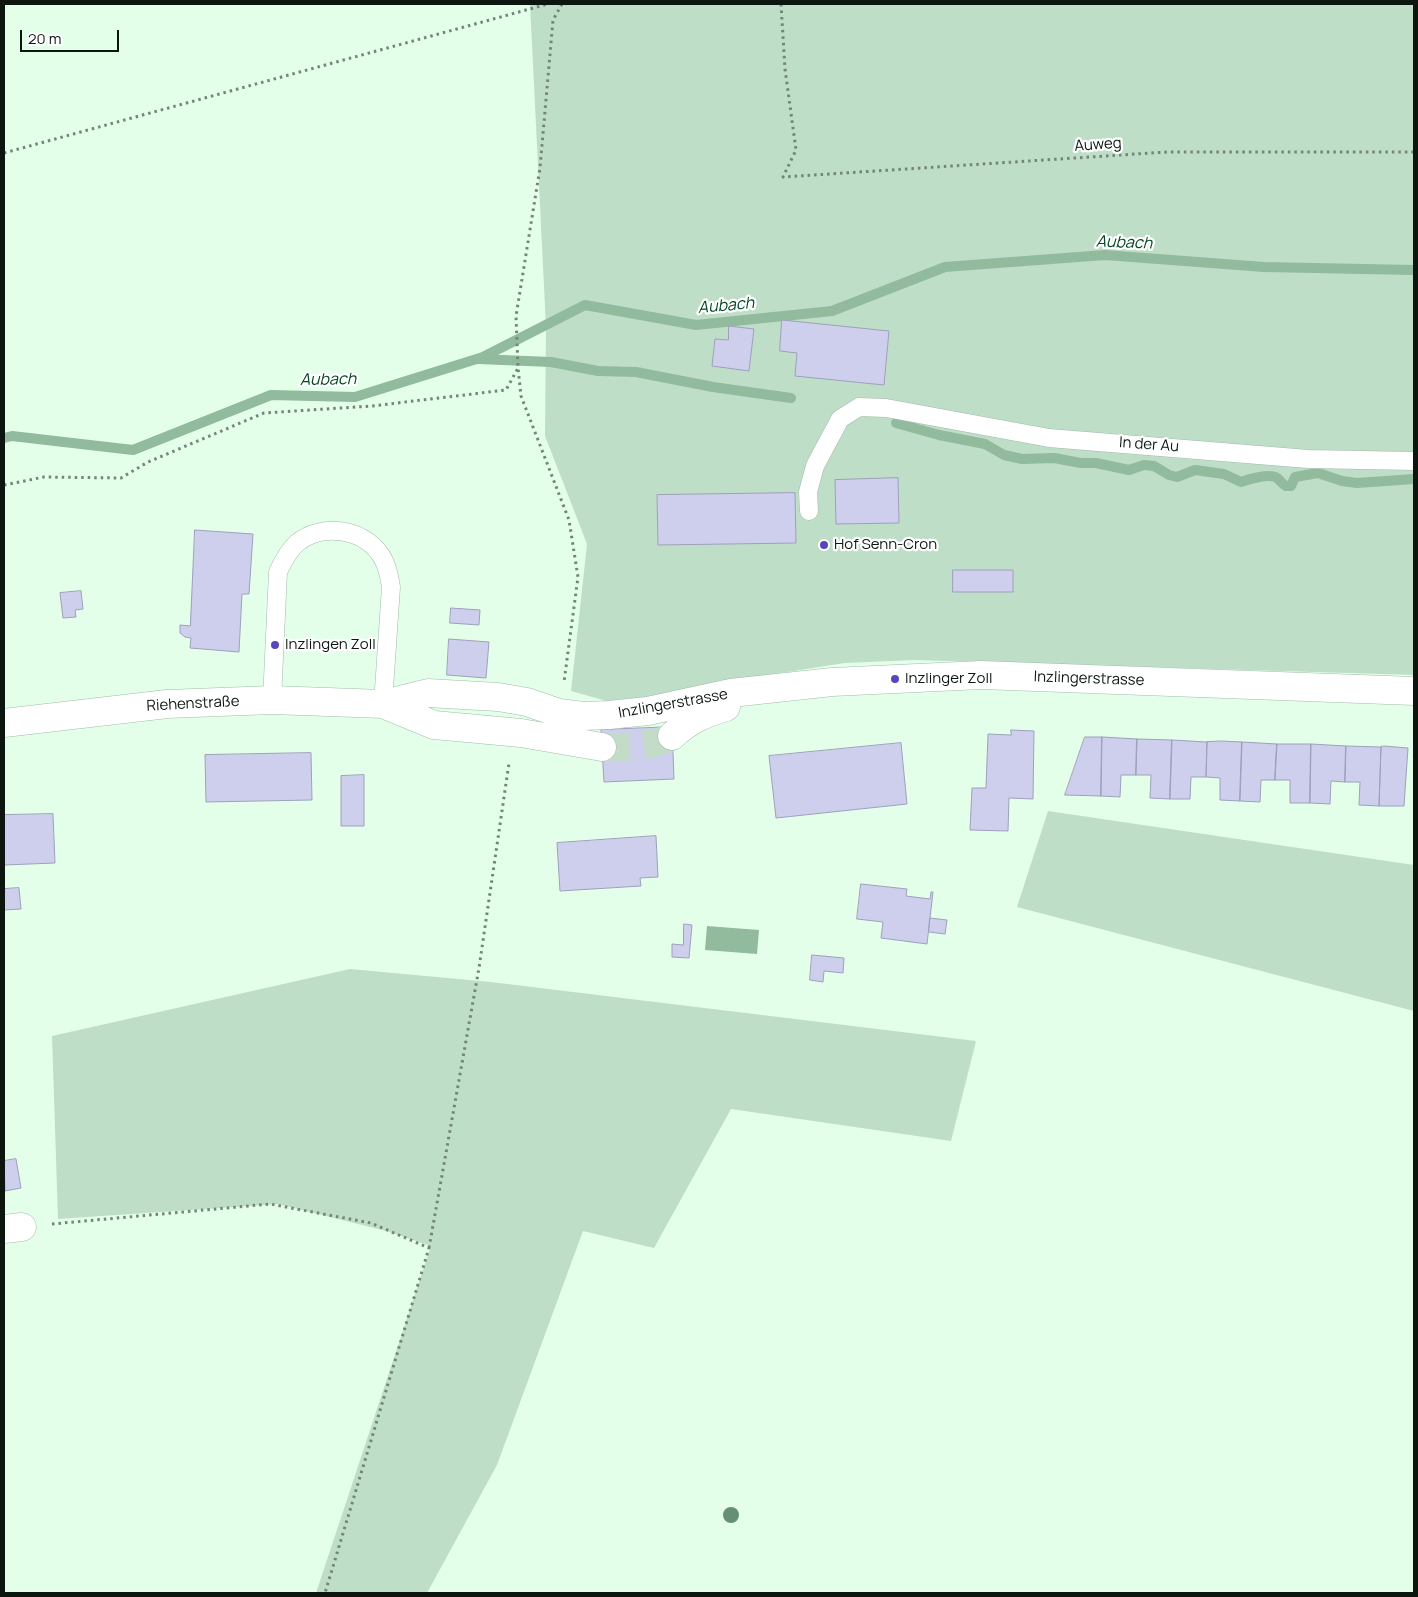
<!DOCTYPE html>
<meta charset="utf-8">
<style>
body{margin:0}
#map{position:relative;width:1418px;height:1597px;overflow:hidden;background:#e3ffe9;font-family:Manrope,sans-serif}
canvas{display:block}
.frame{position:absolute;inset:0;border:5px solid #0c160f;pointer-events:none}
.scale{position:absolute;left:20px;top:30px;width:99px;height:22px;box-sizing:border-box;border:2px solid #0c160f;border-top:0;padding-left:6px;font-size:15px;line-height:18px;white-space:nowrap;color:#0c160f;-webkit-text-stroke:4px #fff;paint-order:stroke}
</style>
<div id="map">
<canvas width="1418" height="1597"></canvas>
<div class="frame"></div>
<div class="scale">20 m</div>
</div>
<script>
const c = document.querySelector('canvas').getContext('2d');
c.lineJoin = 'round';
function fill(path, color) {
  c.fillStyle = color;
  c.fill(path, 'evenodd');
}
function stroke(path, color, width, dash) {
  c.strokeStyle = color;
  c.lineWidth = width;
  c.lineCap = dash ? 'butt' : 'round';
  c.setLineDash(dash || []);
  c.stroke(path);
}
function write(font, color, halo, rows, align = 'center') {
  c.font = font + ' Manrope,sans-serif';
  c.lineWidth = 4.5;
  c.setLineDash([]);
  c.textBaseline = 'middle';
  c.strokeStyle = halo;
  c.fillStyle = color;
  for (const [text, x, y, turn = 0] of rows) {
    c.save();
    c.translate(x, y);
    c.rotate((+turn || 0) * Math.PI / 180);
    c.textAlign = isNaN(turn) ? turn : align;
    if (halo) c.strokeText(text, 0, 0);
    c.fillText(text, 0, 0);
    c.restore();
  }
}
const green = new Path2D(`
 M530,4h884v671l-500,-15 -69,3 -71,11 -157,30 -46,-13 16,-147 -42,-108 1,-109z
 M1048,811l366,54v146l-397,-104z
 M350,969l141,13 485,59 -25,100 -220,-32 -77,139 -71,-17 -86,234 -70,128h-111l115,-347 -45,-15 -108,-27 -220,15 -6,-183z`);
const water = new Path2D(`
 M707,926l52,4 -2,24 -52,-4z`);
const stream = new Path2D(`
 M478,359l73,3 47,9 38,1 77,15 78,11
 M896,423l43,12 46,9 19,11 18,4 32,-1 27,5h15l33,7 15,-5 10,1 15,9 8,2 18,-7 29,4 17,8c8,-3 29,-9 36,-4 3,2 5,6 9,8h5l4,-9 23,-4 24,8 15,2 57,-4
 M4,438l8,-2 121,14 138,-55 84,2 128,-40 102,-52 111,20 136,-14 113,-44 160,-12 159,12 150,3`);
const building = new Path2D(`
 M782,320l107,11 -5,54 -89,-9 2,-23 -17,-2z
 M729,326l25,3 -5,42 -37,-5 3,-27 13,1z
 M898,478l1,45 -63,1 -1,-44z
 M795,493l1,50 -138,2 -1,-50z
 M195,530l58,4 -4,60h-7l-3,58 -49,-4 1,-10 -6,-1 -5,-4v-8l10,1z
 M953,570h60v22h-60z
 M81,591l2,18 -8,1 1,7 -13,1 -3,-25z
 M451,608l29,2 -1,15 -29,-2z
 M449,639l40,3 -3,36 -39,-3z
 M672,727l2,52 -70,3 -3,-52z
 M1011,730l23,1 -1,68 -24,-1 -1,33 -38,-1 2,-42h14l2,-54 23,1z
 M1085,737h17l-1,59 -36,-1z
 M1102,737l35,2 -1,36h-15l-1,22 -19,-1z
 M1137,739l35,1 -2,59 -20,-1 1,-23h-15z
 M1172,740l35,2 -1,35h-15l-1,22h-20z
 M1221,741l21,1 -2,59 -20,-1v-22l-14,-1 1,-35z
 M1242,742l35,2 -2,36h-14l-1,22 -20,-1z
 M901,743l6,61 -131,14 -7,-62z
 M1277,744h34l-1,59h-20v-23h-15z
 M1311,744l35,2 -1,36 -14,-1 -1,23 -20,-1z
 M1346,746l35,1 -2,59 -20,-1 1,-23h-15z
 M1384,746l24,2 -4,58h-25l2,-59z
 M311,753l1,47 -106,2 -1,-47z
 M364,775v51h-23v-50z
 M53,814l2,49 -51,2v-50z
 M656,836l2,41 -18,1 1,8 -81,5 -3,-48z
 M861,884l46,5 -1,7 24,3 1,-7h2l-6,52 -46,-6 2,-16 -26,-3z
 M19,888l2,21 -17,1v-21z
 M930,918l17,2 -2,14 -16,-2z
 M684,924l8,1 -3,33 -17,-1v-13l11,1z
 M812,955l32,3 -1,15 -19,-2 -1,11 -13,-2z
 M16,1159l5,29 -16,3 -1,-30z`);
const tertiaryTunnel = new Path2D(`
 M602,747c20,0 54,0 70,-11`);
const path = new Path2D(`
 M562,4l-9,16 -13,148 -24,148 2,52 3,28 48,124 9,57 -14,105
 M781,4l4,65 11,81 -13,27 384,-25h247
 M4,153l544,-149
 M4,485l40,-8 77,1 27,-16 116,-49 108,-7 134,-16 12,-22
 M52,1224l218,-20 101,19 58,25 -104,345
 M429,1248l50,-280 30,-205`);
const service = new Path2D(`
 M809,511l-1,-19 7,-26 25,-47 19,-12 27,1 163,30 259,21 106,2
 M272,700l6,-128c5,-11 10,-21 19,-29 24,-20 65,-15 83,11 7,10 9,21 11,33l-8,117`);
const minor = new Path2D(`
 M4,1229l18,-2`);
const tertiary = new Path2D(`
 M383,704l51,21 87,8 81,14
 M4,723l163,-19 105,-4 111,4 45,-11 70,4 29,5 32,11 24,3 26,-1 39,-4 83,-18 101,-11 149,-7 433,16
 M672,736c17,-16 31,-22 54,-29`);
const trees = [
 [731,1515]
];
const markers = [
 [824,545,5,"#5645bd"],
 [275,645,5,"#5645bd"],
 [895,679,5,"#5645bd"]
];
const streetNames = [
 ["Auweg",1098,145,-4],
 ["In der Au",1149,445,4],
 ["Inzlingerstrasse",1089,679,2],
 ["Riehenstraße",193,704,-3],
 ["Inzlingerstrasse",673,704,-10]
];
const poiNames = [
 ["Hof Senn-Cron",834,545],
 ["Inzlingen Zoll",285,645],
 ["Inzlinger Zoll",905,679]
];
const waterNames = [
 ["Aubach",1124,243,2],
 ["Aubach",726,306,-5],
 ["Aubach",328,380,-1]
];
fill(green, '#bfdec7');
fill(water, '#92ba9c');
stroke(stream, '#92ba9c', 10);
fill(building, '#cdcfec');
stroke(building, '#9ea0bc', 1);
stroke(tertiaryTunnel, '#c3dcc8', 28, [28, 14]);
stroke(service, '#a1bca7', 19);
stroke(minor, '#a1bca7', 29);
stroke(tertiary, '#a1bca7', 29);
stroke(path, '#728577', 3, [2.5, 4]);
stroke(service, '#fff', 18);
stroke(minor, '#fff', 28);
stroke(tertiary, '#fff', 28);
c.fillStyle = '#678f76';
for (const [x, y] of trees) {
  c.beginPath();
  c.arc(x, y, 8, 0, 2 * Math.PI);
  c.fill();
}
for (const [x, y, r, color] of markers) {
  const dot = new Path2D();
  dot.arc(x, y, r, 0, 2 * Math.PI);
  c.fillStyle = color;
  c.fill(dot);
  stroke(dot, '#fff', 2);
}
write('15px', '#0c160f', '#fff', streetNames);
write('15px', '#0c160f', '#fff', poiNames, 'left');
write('italic 16px', '#004621', '#fff', waterNames);
</script>
